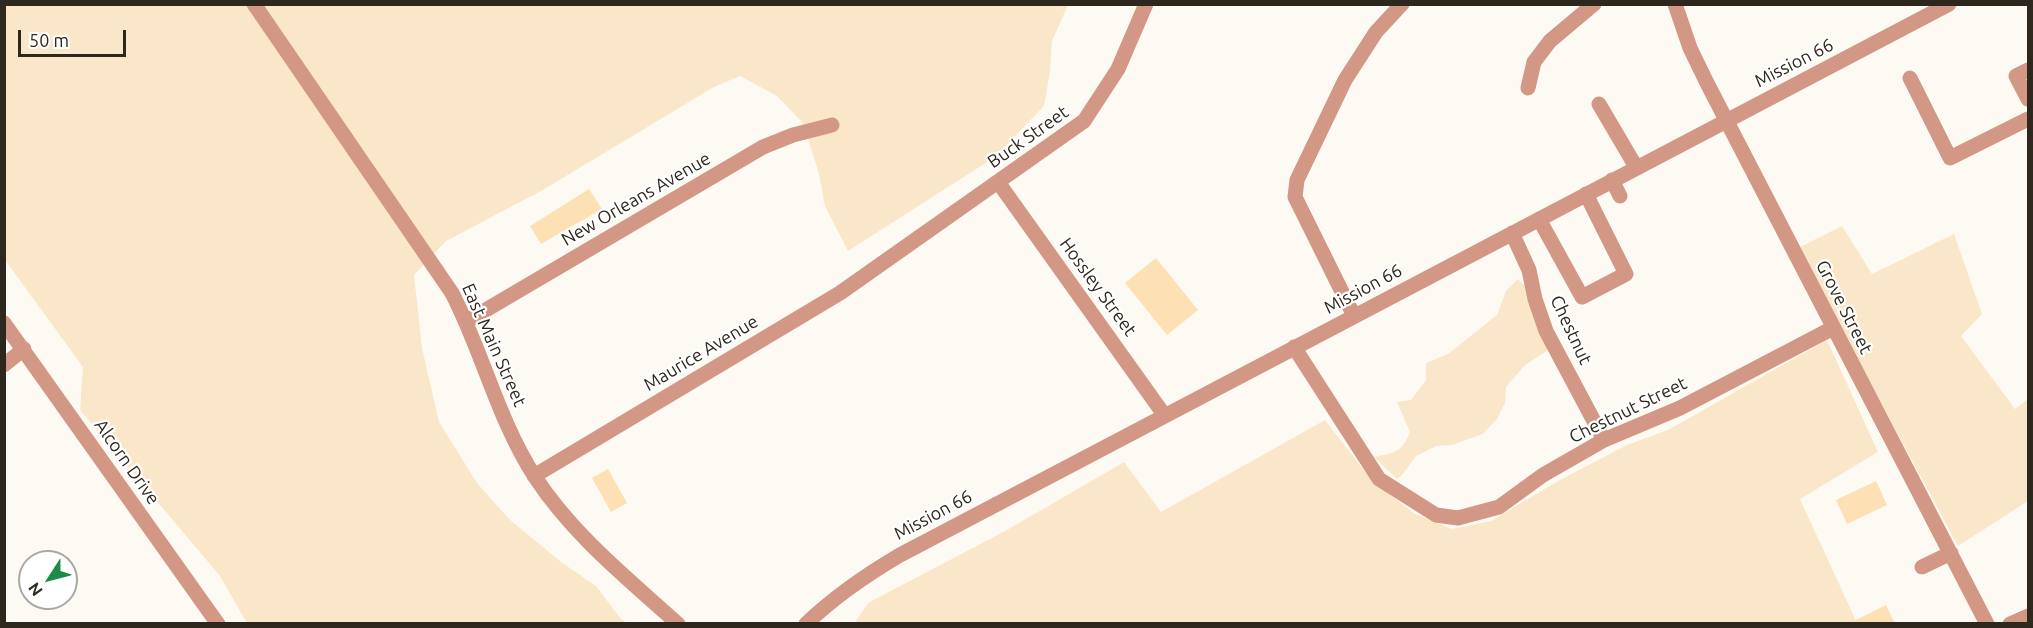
<!DOCTYPE html>
<style>
body{margin:0}
#map{position:relative;width:2033px;height:628px;overflow:hidden;background:#fdfaf4;font-family:Ubuntu,sans-serif}
canvas{display:block}
.frame{position:absolute;inset:0;border:6px solid #2d271d;pointer-events:none}
.north{position:absolute;left:18px;top:550px;width:60px;height:60px;box-sizing:border-box;background:#fff;border:2px solid #aba9a5;border-radius:50%;rotate:234deg;font-size:16px;font-weight:700;line-height:24px;text-align:center;color:#2d271d}
.north::after{content:'';display:block;margin:auto;width:21px;height:27px;background:#198d48;clip-path:polygon(50% 0,100% 100%,50% 72%,0 100%)}
.scale{position:absolute;left:18px;top:30px;width:108px;height:27px;box-sizing:border-box;border:3px solid #2d271d;border-top:0;padding-left:8px;font-size:18px;line-height:21px;white-space:nowrap;color:#2d271d;-webkit-text-stroke:4px #fff;paint-order:stroke}
</style>
<div id="map">
<canvas width="2033" height="628"></canvas>
<div class="frame"></div>
<div class="north">N</div>
<div class="scale">50 m</div>
</div>
<script>
const c = document.querySelector('canvas').getContext('2d');
c.lineJoin = 'round';
function fill(path, color) {
  c.fillStyle = color;
  c.fill(path, 'evenodd');
}
function stroke(path, color, width, dash) {
  c.strokeStyle = color;
  c.lineWidth = width;
  c.lineCap = dash ? 'butt' : 'round';
  c.setLineDash(dash || []);
  c.stroke(path);
}
function write(font, color, halo, rows, align = 'center') {
  c.font = font + ' Ubuntu,sans-serif';
  c.lineWidth = 4.5;
  c.setLineDash([]);
  c.textBaseline = 'middle';
  c.strokeStyle = halo;
  c.fillStyle = color;
  for (const [text, x, y, turn = 0] of rows) {
    c.save();
    c.translate(x, y);
    c.rotate((+turn || 0) * Math.PI / 180);
    c.textAlign = isNaN(turn) ? turn : align;
    if (halo) c.strokeText(text, 0, 0);
    c.fillText(text, 0, 0);
    c.restore();
  }
}
const green = new Path2D(`
 M4,5h1064l-16,36 -2,31 -6,34 -49,51 -147,94 -23,-45 -6,-32 -16,-51 -26,-27 -37,-20 -26,11 -173,104 -95,50 -32,34 8,73 17,74 38,61 32,36 52,43 35,24 25,33 8,5 -382,-1 -27,-47 -140,-166 3,-43 -78,-107z
 M1842,226l30,48 82,-40 28,80 -21,22 54,73 13,-10v102l-70,45 -160,-298z
 M1518,279l9,9 21,62 -23,15 -19,22 -1,16 -8,16 -14,15 -31,11 -16,1 -20,10 -14,19 -5,4 -23,-22c22,-5 27,-4 36,-25l-13,-30 14,-2 15,-20v-17l22,-9 49,-39 9,-24z
 M1827,340l51,112 -78,47 57,124 -1003,1 14,-21 137,-72 119,-69 37,50 164,-92 41,53 15,15 34,26 37,15 39,-8 67,-40 69,-36 41,-15z`);
const building = new Path2D(`
 M589,189l13,20 -61,35 -11,-18z
 M1156,258l42,52 -31,25 -42,-52z
 M608,469l19,34 -16,9 -19,-34z
 M1876,481l11,24 -40,19 -11,-24z
 M1886,605l9,19h-47z`);
const minor = new Path2D(`
 M254,4l198,289c31,60 46,127 83,184 38,58 92,101 143,147
 M1675,4l15,44 17,35 280,541
 M2028,70l-12,6 12,23
 M1910,78l40,80 78,-39
 M1528,88l6,-26 16,-21 44,-37
 M1599,104l37,63
 M1612,180l8,16
 M998,182l167,234
 M1539,219l43,78 44,-23 -40,-80
 M1512,233l17,37 6,29 11,32 58,109
 M1354,316l-59,-119 2,-17 48,-100 31,-48 26,-28
 M467,321l296,-174 30,-12 39,-10
 M4,323l214,301
 M1294,347l85,132 57,36 22,3 41,-11 44,-32 61,-35 76,-32 153,-80
 M4,365l20,-16
 M534,476l306,-183 244,-172 34,-52 28,-65
 M1922,567l29,-14
 M806,624c28,-27 60,-49 94,-69l1049,-551
 M2010,624l18,-8`);
const streetNames = [
 ["Mission 66",1794,63,-27],
 ["Buck Street",1028,137,-35],
 ["New Orleans Avenue",636,199,-30],
 ["Hossley Street",1098,287,54],
 ["Mission 66",1363,289,-28],
 ["Grove Street",1844,307,63],
 ["Chestnut",1571,330,65],
 ["East Main Street",494,345,66],
 ["Maurice Avenue",701,353,-31],
 ["Chestnut Street",1628,410,-26],
 ["Alcorn Drive",127,462,55],
 ["Mission 66",933,515,-28]
];
fill(green, '#fae7c9');
fill(building, '#fde0b3');
stroke(minor, '#d39785', 15);
write('18px', '#2d271d', '#fff', streetNames);
</script>
